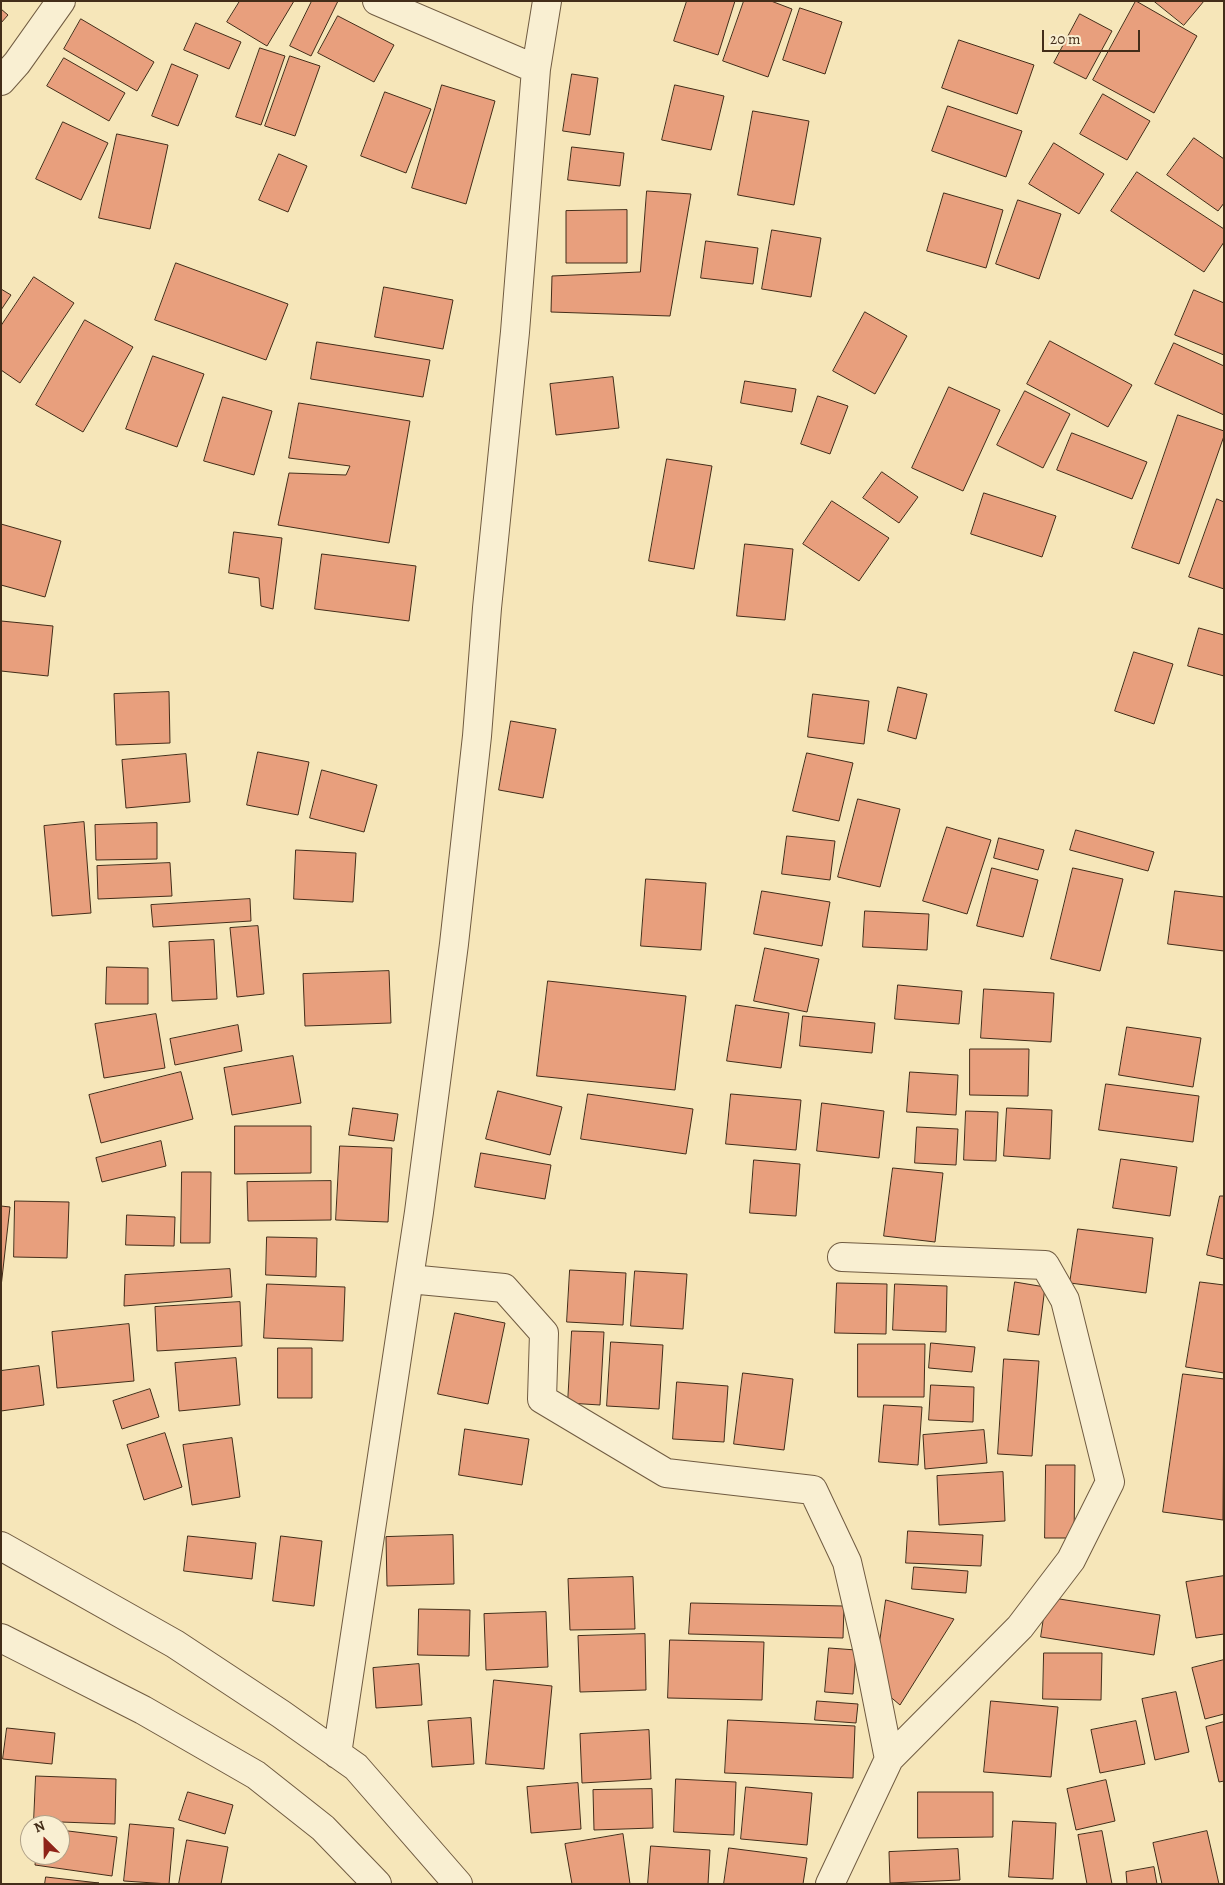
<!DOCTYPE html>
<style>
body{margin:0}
#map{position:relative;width:1225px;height:1885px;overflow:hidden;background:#f6e6b9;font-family:Alegreya,serif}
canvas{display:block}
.frame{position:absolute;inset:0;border:2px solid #432d19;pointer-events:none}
.north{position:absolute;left:20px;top:1815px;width:50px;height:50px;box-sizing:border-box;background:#f9efd2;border:1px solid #b0a188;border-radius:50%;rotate:337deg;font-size:14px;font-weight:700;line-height:20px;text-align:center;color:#432d19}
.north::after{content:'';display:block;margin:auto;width:18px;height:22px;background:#8f2418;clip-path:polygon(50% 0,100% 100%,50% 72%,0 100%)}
.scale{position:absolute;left:1042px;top:30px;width:98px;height:22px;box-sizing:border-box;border:2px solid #432d19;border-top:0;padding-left:6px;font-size:15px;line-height:18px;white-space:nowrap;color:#432d19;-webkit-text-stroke:4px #f9efd2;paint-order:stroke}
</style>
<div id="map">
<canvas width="1225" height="1885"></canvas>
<div class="frame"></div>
<div class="north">N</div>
<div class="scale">20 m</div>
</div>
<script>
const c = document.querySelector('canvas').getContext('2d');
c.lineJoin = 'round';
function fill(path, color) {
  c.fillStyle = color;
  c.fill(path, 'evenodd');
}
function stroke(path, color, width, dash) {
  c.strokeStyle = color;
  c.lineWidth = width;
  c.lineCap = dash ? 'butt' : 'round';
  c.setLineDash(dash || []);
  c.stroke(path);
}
const building = new Path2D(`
 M240,1h54l-27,45 -40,-24z
 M312,1h26l-27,55 -21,-10z
 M687,1h48l-17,54 -44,-14z
 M744,1h27l21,8 -24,68 -45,-16z
 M1136,1l61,35 -43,77 -61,-33z
 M1154,1h50l-20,24z
 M800,8l42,14 -17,52 -42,-14z
 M1,9l7,6 -7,8z
 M1080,14l32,17 -26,48 -32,-16z
 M338,16l56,29 -20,37 -56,-29z
 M81,19l73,43 -17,29 -73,-42z
 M196,23l45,19 -12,27 -45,-19z
 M959,40l75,25 -17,49 -75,-26z
 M260,48l25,8 -24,69 -25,-8z
 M290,56l30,10 -25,70 -30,-10z
 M64,58l61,35 -16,28 -62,-35z
 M172,64l26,11 -20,51 -26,-10z
 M572,74l26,4 -8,57 -27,-4z
 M442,85l53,16 -29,103 -54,-16z
 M675,85l49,11 -13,54 -49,-10z
 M385,92l46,17 -25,64 -45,-17z
 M1103,94l47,27 -23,39 -47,-26z
 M948,106l74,25 -16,46 -74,-26z
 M753,111l56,10 -15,84 -56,-10z
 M63,122l45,21 -27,57 -45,-21z
 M117,134l51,11 -18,84 -51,-11z
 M1194,138l30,21v44l-6,8 -51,-36z
 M1054,143l50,31 -25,40 -50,-30z
 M572,147l52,6 -4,33 -52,-6z
 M279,154l28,12 -19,46 -29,-12z
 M1137,172l87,57v13l-20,30 -93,-61z
 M647,191l44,3 -21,122 -119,-4 1,-36 88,-4z
 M944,193l59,17 -17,58 -59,-17z
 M1018,200l43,14 -22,65 -43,-15z
 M627,210v53h-61v-52z
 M772,230l49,8 -10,59 -49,-8z
 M706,241l52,7 -5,36 -52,-6z
 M176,263l112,41 -22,56 -111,-40z
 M34,277l40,26 -54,80 -19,-13v-44z
 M384,287l69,13 -10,49 -68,-12z
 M1,289l10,6 -10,15z
 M1194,290l30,13v52l-49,-20z
 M865,312l42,24 -32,58 -42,-23z
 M85,320l48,27 -50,85 -47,-27z
 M1050,341l82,44 -24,42 -81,-43z
 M317,342l113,18 -7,37 -112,-18z
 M1174,343l50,23v49l-69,-31z
 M153,356l51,18 -27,73 -51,-18z
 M613,377l6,51 -63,7 -6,-51z
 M745,381l51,8 -4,23 -51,-9z
 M949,387l51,23 -37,81 -51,-23z
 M1025,391l45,23 -27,54 -46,-23z
 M818,396l30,10 -18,48 -29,-10z
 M223,397l49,14 -18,64 -50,-14z
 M299,403l111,18 -21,122 -111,-18 11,-52 57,2 4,-9 -61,-8z
 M1178,415l46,16v5l-45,128 -47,-16z
 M1072,433l75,29 -15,37 -75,-29z
 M667,459l45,7 -18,103 -45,-8z
 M882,472l36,25 -19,26 -36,-25z
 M984,493l72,23 -14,41 -71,-23z
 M1217,499l7,3v87l-35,-12z
 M832,501l57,37 -30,43 -56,-37z
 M1,524l60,17 -16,56 -44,-12z
 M234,532l48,6 -9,71 -12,-3 -2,-28 -30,-5z
 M745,544l48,5 -8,71 -48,-4z
 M322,554l94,12 -7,55 -94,-12z
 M1,621l52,5 -5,50 -47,-5z
 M1199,628l25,7v41l-36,-10z
 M1134,652l39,12 -19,60 -39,-13z
 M898,687l29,7 -11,45 -28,-8z
 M169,692l1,51 -54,2 -2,-51z
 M813,694l56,7 -5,43 -56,-7z
 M511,721l45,8 -13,69 -44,-8z
 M258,752l51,10 -11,53 -51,-10z
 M807,753l46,10 -14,58 -46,-10z
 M186,754l4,48 -64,6 -4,-48z
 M322,770l55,15 -13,47 -54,-14z
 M858,799l42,10 -20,78 -42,-10z
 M84,822l7,91 -39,3 -8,-90z
 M157,823v36l-61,1 -1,-35z
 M947,827l44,13 -24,74 -44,-13z
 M1076,830l78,22 -6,19 -78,-21z
 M787,836l48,5 -5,39 -48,-6z
 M999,838l45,12 -6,20 -44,-12z
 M296,850l60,3 -3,49 -59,-3z
 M170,863l2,33 -74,3 -1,-33z
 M992,868l46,12 -15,57 -46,-11z
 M1073,868l50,11 -23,92 -49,-12z
 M646,879l60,4 -5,67 -60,-4z
 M762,891l68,11 -8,44 -68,-12z
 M1175,891l49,6v54l-56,-7z
 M250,899l1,22 -98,6 -2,-22z
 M865,911l64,3 -2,36 -64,-3z
 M258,926l6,68 -27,3 -7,-69z
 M214,940l3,59 -45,2 -3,-59z
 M765,948l54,11 -12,53 -53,-11z
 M107,967l41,1v36h-42z
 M389,971l2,52 -86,3 -2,-52z
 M548,981l138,15 -11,94 -138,-14z
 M898,985l64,6 -3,33 -64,-5z
 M984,989l70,4 -3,49 -70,-4z
 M736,1005l53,8 -8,55 -54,-7z
 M156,1014l9,54 -61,10 -9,-54z
 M803,1016l72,7 -3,30 -72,-7z
 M238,1025l4,26 -67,14 -5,-26z
 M1127,1027l74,11 -8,49 -74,-12z
 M970,1049h59l-1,47 -58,-1z
 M293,1056l8,47 -69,12 -8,-47z
 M181,1072l12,47 -92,24 -12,-48z
 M910,1072l48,3 -2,40 -49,-3z
 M1106,1084l93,12 -6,46 -94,-12z
 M498,1091l64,16 -12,48 -64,-16z
 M588,1094l105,15 -7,45 -105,-15z
 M731,1094l70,6 -5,50 -70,-6z
 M822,1103l62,8 -5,47 -62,-7z
 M353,1108l45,6 -4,27 -45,-6z
 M1007,1108l45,2 -2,49 -46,-3z
 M966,1111l32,1 -2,49 -32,-1z
 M235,1126h76v47l-76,1z
 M917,1127l41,2 -2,36 -41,-2z
 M161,1141l5,25 -64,16 -6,-24z
 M340,1146l52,2 -4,74 -52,-2z
 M481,1153l70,12 -6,34 -70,-12z
 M1121,1159l56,8 -7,49 -57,-8z
 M754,1160l46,4 -4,52 -46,-3z
 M893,1168l50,5 -8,69 -51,-6z
 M182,1172h29l-1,71h-29z
 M331,1181v39l-83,1 -1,-39z
 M1220,1196h4v63l-17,-4z
 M15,1201l54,1 -2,56 -53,-1z
 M1,1206l9,1 -9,80z
 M127,1215l48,2 -1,29 -48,-1z
 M1078,1229l75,9 -7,55 -76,-10z
 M267,1237l50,1 -1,39 -50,-2z
 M230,1269l2,28 -108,9 1,-31z
 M570,1270l56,3 -3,52 -56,-3z
 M635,1271l52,3 -4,55 -52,-3z
 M1015,1282l30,5 -6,48 -31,-4z
 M1200,1282l24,3v88l-38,-6z
 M837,1283l50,1 -1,50 -51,-1z
 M267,1284l78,3 -2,54 -79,-3z
 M895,1284l52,2 -1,46 -53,-2z
 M240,1302l2,44 -85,5 -2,-44z
 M455,1313l50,10 -17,81 -50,-10z
 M129,1324l5,57 -77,7 -5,-56z
 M572,1331l32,1 -4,73 -32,-2z
 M611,1342l52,3 -4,64 -52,-3z
 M931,1343l44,4 -3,25 -43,-4z
 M858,1344h67l-1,53h-66z
 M278,1348h34v50h-34z
 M236,1358l4,47 -61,6 -4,-48z
 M1004,1359l35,2 -7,95 -34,-2z
 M39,1366l5,39 -43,6v-40z
 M743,1373l50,6 -9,71 -50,-6z
 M1183,1374l41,5 -1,141 -60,-8z
 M677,1382l51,4 -4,56 -51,-3z
 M931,1385l43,2 -1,35 -44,-2z
 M150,1389l9,28 -37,12 -9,-28z
 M884,1405l38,2 -4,58 -39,-3z
 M465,1429l64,10 -7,46 -63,-10z
 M984,1430l3,33 -62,6 -2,-34z
 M165,1433l17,54 -38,13 -17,-55z
 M232,1438l8,59 -48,8 -9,-60z
 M1046,1465h29l-1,73h-29z
 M1003,1472l2,49 -66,4 -2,-49z
 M908,1531l75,4 -2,31 -75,-3z
 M453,1535l1,49 -67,2 -1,-49z
 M188,1536l68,7 -4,36 -68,-8z
 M281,1536l41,5 -8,65 -41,-5z
 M914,1567l54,4 -2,22 -54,-4z
 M1224,1576v58l-28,4 -10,-56z
 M633,1577l2,52 -65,1 -2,-51z
 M1047,1597l113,18 -6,40 -113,-18z
 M886,1600l68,19 -54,86 -26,-22z
 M691,1603l153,3 -1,32 -154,-4z
 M419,1609l51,1 -1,46 -51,-1z
 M546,1612l2,55 -62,3 -2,-56z
 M645,1634l1,56 -66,2 -2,-56z
 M670,1640l94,2 -2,58 -94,-2z
 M829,1648l27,2 -3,44 -28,-2z
 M1044,1653h58l-1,47 -58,-1z
 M1224,1660v54l-19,5 -13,-51z
 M419,1664l3,41 -46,3 -3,-40z
 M494,1680l58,6 -8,83 -58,-5z
 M1176,1692l13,60 -34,8 -13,-61z
 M817,1701l41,3 -2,19 -41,-3z
 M991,1701l67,6 -7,70 -67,-5z
 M471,1718l3,46 -42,3 -4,-46z
 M728,1720l127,6 -2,52 -128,-5z
 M1136,1721l9,43 -45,9 -9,-43z
 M1224,1722v59l-5,1 -13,-55z
 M7,1728l48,5 -3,31 -49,-5z
 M649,1730l2,49 -69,4 -2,-49z
 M36,1776l80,3 -1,45 -81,-3z
 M676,1779l60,3 -2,53 -60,-3z
 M1106,1780l9,41 -39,9 -9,-41z
 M578,1783l3,46 -50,4 -4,-46z
 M746,1787l66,6 -5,52 -66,-6z
 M652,1789l1,39 -59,2 -1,-40z
 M188,1792l45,13 -8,29 -46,-14z
 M918,1792h75v45l-75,1z
 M1013,1821l43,2 -3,56 -44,-2z
 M130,1824l44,4 -5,56 -45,-3z
 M60,1830l57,7 -5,39 -77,-11 1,-10h24z
 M1102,1831l10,53h-25l-9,-49z
 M1207,1831l12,53h-57l-9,-41z
 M623,1834l7,50h-58l-7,-40z
 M187,1840l41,7 -7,37h-42z
 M651,1846l59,4 -2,34h-60z
 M729,1848l78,10 -4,26h-79z
 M958,1849l2,31 -70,3 -1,-31z
 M1154,1867l3,17h-30l-1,-12z
 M46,1877l53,6 -54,1z`);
const minor = new Path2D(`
 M377,1l159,68
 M1,81l16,-18 44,-62
 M409,1279l95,9 40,45 -2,66 124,74 147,17 34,72 20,86 22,111
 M1,1546l174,98 106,70 75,53 102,117
 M1,1638l142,72 113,65 67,53 54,56
 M337,1754l82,-542 35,-268 23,-208 10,-128 28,-276 21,-263 11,-68
 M830,1884l59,-125 131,-132 51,-67 39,-78 -45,-182 -20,-35 -203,-8`);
fill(building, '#e89f7d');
stroke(building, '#432d19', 1);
stroke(minor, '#705b41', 30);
stroke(minor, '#f9efd2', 28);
</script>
